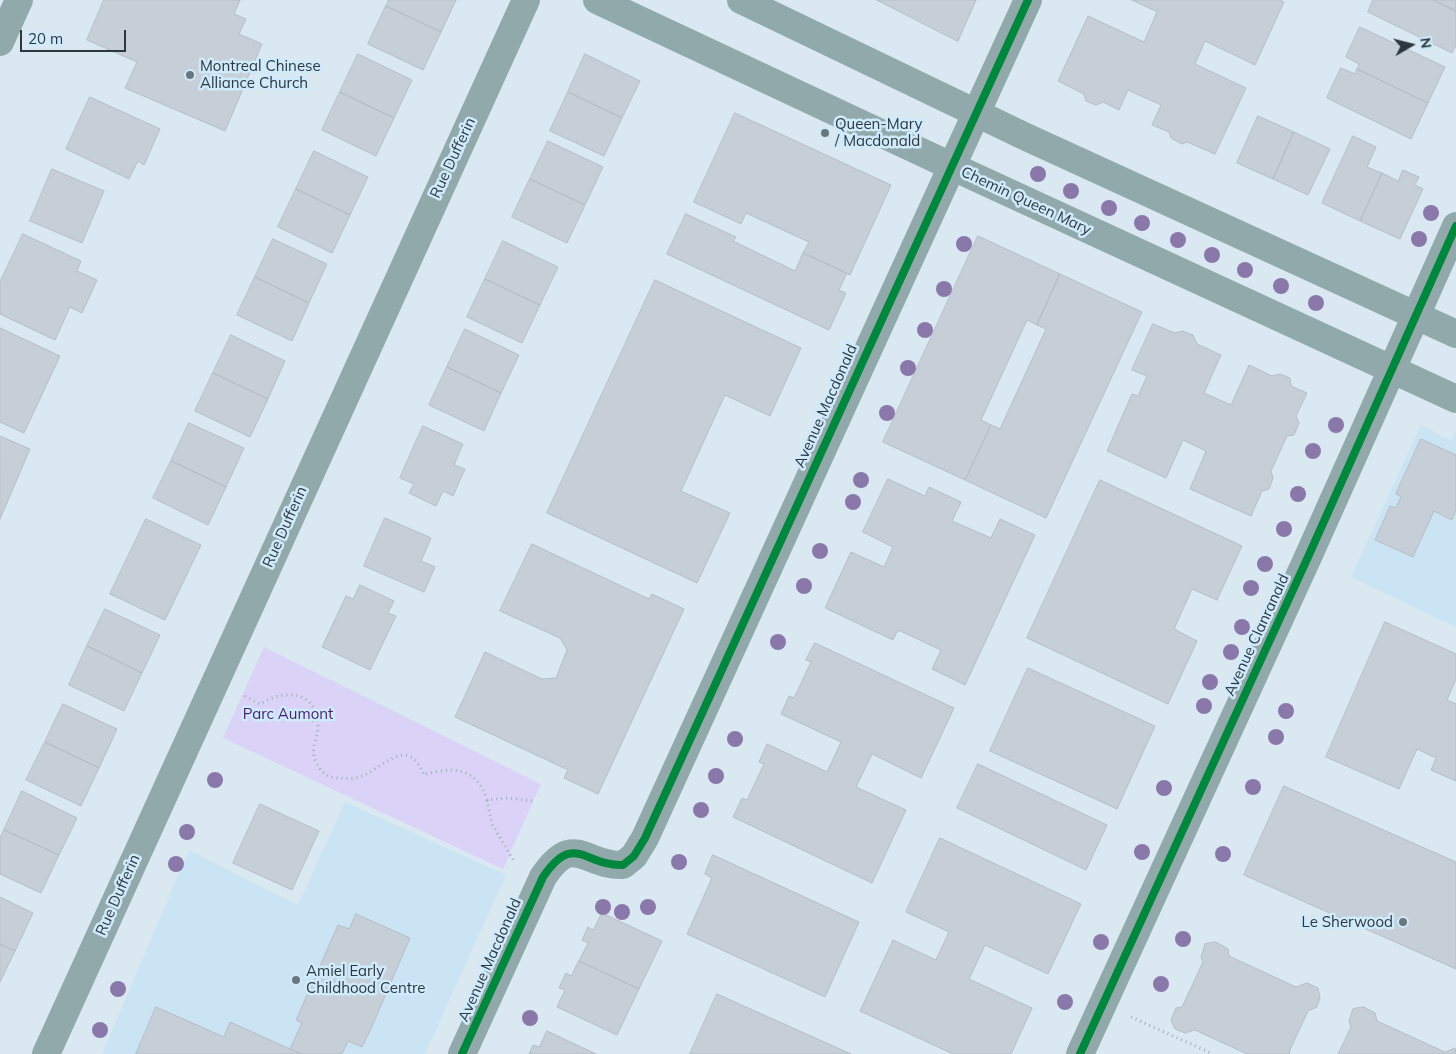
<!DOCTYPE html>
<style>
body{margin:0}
#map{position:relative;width:1456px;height:1054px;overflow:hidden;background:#d9e8f1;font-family:Mulish,sans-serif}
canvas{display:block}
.north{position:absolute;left:1386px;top:20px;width:50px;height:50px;-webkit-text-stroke:4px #cfeafb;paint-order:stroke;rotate:82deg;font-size:14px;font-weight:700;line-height:20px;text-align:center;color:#2d383e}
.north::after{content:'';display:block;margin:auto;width:18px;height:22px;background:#2d383e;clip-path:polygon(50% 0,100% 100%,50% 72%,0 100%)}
.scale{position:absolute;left:20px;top:30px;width:106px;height:22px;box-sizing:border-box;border:2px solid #2d383e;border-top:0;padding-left:6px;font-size:15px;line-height:18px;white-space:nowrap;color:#2d383e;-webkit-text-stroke:4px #cfeafb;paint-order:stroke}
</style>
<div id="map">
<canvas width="1456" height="1054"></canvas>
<div class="north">N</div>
<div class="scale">20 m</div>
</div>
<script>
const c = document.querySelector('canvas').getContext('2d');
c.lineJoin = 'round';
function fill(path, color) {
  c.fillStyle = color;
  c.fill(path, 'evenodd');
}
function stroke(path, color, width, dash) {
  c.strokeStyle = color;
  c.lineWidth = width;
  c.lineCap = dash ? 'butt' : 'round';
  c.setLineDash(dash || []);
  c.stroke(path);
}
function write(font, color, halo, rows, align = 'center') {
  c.font = font + ' Mulish,sans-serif';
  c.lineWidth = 5;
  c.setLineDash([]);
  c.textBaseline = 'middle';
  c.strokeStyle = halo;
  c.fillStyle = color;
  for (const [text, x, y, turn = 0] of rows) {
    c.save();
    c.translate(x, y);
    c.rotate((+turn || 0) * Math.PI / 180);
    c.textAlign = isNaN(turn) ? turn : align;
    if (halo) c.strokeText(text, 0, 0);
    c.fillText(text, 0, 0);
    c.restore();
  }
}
const built = new Path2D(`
 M1421,425l30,16 5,-10v196l-105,-50z
 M345,802l161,73 -81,179h-323l87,-204 109,55z`);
const green = new Path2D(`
 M264,647l277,137 -38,85 -280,-131z`);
const building = new Path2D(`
 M104,0h136l-6,14 12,5 -7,15 23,10 -37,87 -100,-43 12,-26 -50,-22z
 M389,0h67l-15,32 -55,-26z
 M877,0h99l-18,41z
 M1132,0h148l4,2 -29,63 -50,-24 -10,23 51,24 -31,66 -28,-12 -5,2 -11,-6 -2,-6 -17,-7 9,-20 -33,-15 -9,20 -16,-8 -7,3 -10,-4 -2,-7 -26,-13 30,-65 56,26 13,-30z
 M1373,0h60l23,11v34l-4,8 -84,-41z
 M1433,0h23v11z
 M386,6l55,26 -18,38 -55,-26z
 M1360,27l85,40 -17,36 -71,-34 2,-5 -13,-7z
 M358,54l54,26 -18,38 -54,-26z
 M585,54l55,27 -18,37 -54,-26z
 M1341,68l14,6 2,-5 71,34 -17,36 -84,-41z
 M340,92l54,26 -18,38 -54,-26z
 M568,92l54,26 -18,38 -54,-25z
 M90,97l70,32 -16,36 -6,-4 -9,18 -63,-30z
 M735,113l156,72 -41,90 -47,-22 6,-11 -63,-29 -5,11 -47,-22z
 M1258,116l36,16 -21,47 -36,-16z
 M1294,132l36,17 -22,46 -35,-16z
 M1353,136l23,11 -9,20 15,6 -22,48 -38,-18z
 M548,141l55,26 -18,38 -55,-26z
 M314,151l54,26 -18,38 -54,-26z
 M52,169l52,22 -22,52 -52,-22z
 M1403,170l16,7 -4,8 8,4 -23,50 -40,-18 22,-48 16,8z
 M530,179l55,26 -18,38 -55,-26z
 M296,189l54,26 -18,38 -54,-26z
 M686,214l50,23 -3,4 62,30 8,-18 44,20 -8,17 7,3 -17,37 -162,-76z
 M23,234l58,27 -4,10 20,9 -15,33 -12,-6 -15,33 -55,-26v-32z
 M978,236l82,38 -23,51 -10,-5 -46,100 10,5 -26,55 -82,-38z
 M273,239l54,25 -18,39 -54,-26z
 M503,241l55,26 -18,38 -55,-26z
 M1060,274l82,38 -96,206 -81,-38 26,-55 9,4 46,-100 -9,-4z
 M255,277l54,26 -17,38 -55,-26z
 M485,279l55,26 -18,38 -55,-26z
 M655,280l146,68 -31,68 -45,-21 -44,96 49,22 -33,70 -150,-70z
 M1153,324l22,9 7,-2 11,4 4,9 24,11 -17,38 27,12 18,-40 23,11 8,-2 10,4 1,8 16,7 -11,23 3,7 -5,12 -7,1 -16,35 2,7 -4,11 -7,2 -11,25 -61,-27 16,-38 -23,-11 -17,38 -59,-27 25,-57 6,2 9,-20 -15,-6z
 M0,328l60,28 -36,77 -24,-11z
 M465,329l54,26 -18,38 -54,-26z
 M231,335l54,26 -17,38 -55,-26z
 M447,367l54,26 -17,38 -55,-26z
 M213,373l55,26 -18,38 -55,-26z
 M189,423l55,25 -18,39 -55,-26z
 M423,426l40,18 -9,21 11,4 -12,27 -10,-5 -7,15 -27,-13 5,-9 -14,-6z
 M0,436l30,13 -30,70z
 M1421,439l35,16v55l-4,10 -18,-9 -21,46 -38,-17 15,-34 6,2 5,-11 -5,-3z
 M171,461l55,26 -18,38 -55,-27z
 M888,479l37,17 4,-9 32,15 -9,19 39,17 9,-19 35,16 -70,150 -33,-16 9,-19 -43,-20 -5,10 -68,-32 26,-56 33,15 9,-20 -30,-15z
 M1100,480l142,66 -25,54 -25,-11 -18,40 23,12 -29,63 -141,-66z
 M385,518l46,20 -10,23 14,6 -11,25 -60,-26z
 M146,519l55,26 -36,75 -55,-26z
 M532,544l117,55 3,-5 32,15 -86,185 -34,-16 4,-8 -113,-53 30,-65 57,27 14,-1 11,-28 -7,-12 -60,-27z
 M360,585l34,16 -6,12 8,3 -26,54 -48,-23 24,-51 7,3z
 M105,609l55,26 -18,38 -55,-27z
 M1385,622l71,32v25l-9,21 9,4v77l-25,-11 5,-12 -19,-9 -18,40 -73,-32z
 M815,643l139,65 -33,70 -49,-24 -16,33 50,23 -34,73 -139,-66 9,-19 5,2 17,-36 -5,-2 8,-18 60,28 14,-30 -60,-28 8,-18 5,2 17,-36 -5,-2z
 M87,646l55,27 -18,38 -55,-26z
 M1028,668l127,58 -38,83 -127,-58z
 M63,704l54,25 -18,39 -54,-26z
 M45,742l54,26 -18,38 -55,-26z
 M978,764l129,61 -21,45 -129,-62z
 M1284,786l172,76v107l-212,-94z
 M22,791l55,27 -18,37 -55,-25z
 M260,804l59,27 -27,59 -59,-27z
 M4,830l55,25 -18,38 -41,-19v-36z
 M940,838l141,66 -33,70 -63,-29 -16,34 63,29 -21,46h-58l-93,-43 33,-71 43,20 13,-28 -43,-20z
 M713,855l146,67 -34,75 -138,-63 25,-56 -7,-4z
 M0,897l33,16 -18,38 -15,-7z
 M602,913l60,28 -23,48 -60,-28 9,-18 -6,-3 6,-13 5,3z
 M356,914l54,24 -40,93 -8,16 -14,-6 -6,13h-41l-11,-5 12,-26 -6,-3 42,-95 11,4z
 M1216,942l12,7 1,7 67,31 11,-4 11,5 2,10 -3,9 -9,4 -19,41 1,2h-43l-52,-24 -10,3 -10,-4 -4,-9 5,-12 6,-1 21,-45 -2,-5 4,-13z
 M0,944l15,7 -15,31z
 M579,961l60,28 -22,46 -60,-28 8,-17 -6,-2 7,-15 5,3z
 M717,994l134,60h-161z
 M156,1007l68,30 6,-15 71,32h-165z
 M1364,1007l11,6 2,8 68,31 10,-4 1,6h-118l13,-27 -2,-6 4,-12z
 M547,1031l49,23h-67l4,-9 6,2z`);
const path = new Path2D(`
 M245,696l15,8c26,-16 59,-13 58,25 -1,10 -6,17 -4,27 2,9 8,17 16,21 13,2 27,3 38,-4 22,-12 41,-34 56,2 28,-9 53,-8 63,25l22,-2 24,3
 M312,721l9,-3
 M487,800l5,24 23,39
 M1131,1017l82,37`);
const minor = new Path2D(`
 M0,42l19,-42
 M46,1054l480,-1054
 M462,1054l81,-177c31,-46 41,-11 80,-12l11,-9 11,-18 383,-838
 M1080,1054l228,-497 148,-331`);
const tertiary = new Path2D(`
 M597,0l354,166 505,233
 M741,0l283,136 432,198`);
const cycleway = new Path2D(`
 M462,1054l81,-177c31,-46 41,-11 80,-12l11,-9 11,-18 383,-838
 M1080,1054l228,-497 148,-331`);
const trees = [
 [1038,174],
 [1071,191],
 [1109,208],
 [1431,213],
 [1142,223],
 [1419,239],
 [1178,240],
 [964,244],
 [1212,255],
 [1245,270],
 [1281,286],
 [944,289],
 [1316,303],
 [925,330],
 [908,368],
 [887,413],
 [1336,425],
 [1313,451],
 [861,480],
 [1298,494],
 [853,502],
 [1284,529],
 [820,551],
 [1265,564],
 [804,586],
 [1251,588],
 [1242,627],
 [778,642],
 [1231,652],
 [1210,682],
 [1204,706],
 [1286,711],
 [1276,737],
 [735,739],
 [716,776],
 [215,780],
 [1253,787],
 [1164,788],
 [701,810],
 [187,832],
 [1142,852],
 [1223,854],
 [679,862],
 [176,864],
 [603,907],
 [648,907],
 [622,912],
 [1183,939],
 [1101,942],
 [1161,984],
 [118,989],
 [1065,1002],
 [530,1018],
 [100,1030]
];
const markers = [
 [190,75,5,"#69767d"],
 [825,133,5,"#69767d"],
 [1403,922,5,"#69767d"],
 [296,980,5,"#69767d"]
];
const poiNames = [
 ["Montreal Chinese",200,66],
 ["Alliance Church",200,83],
 ["Queen-Mary",835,124],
 ["/ Macdonald",835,141],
 ["Le Sherwood",1393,922,"right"],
 ["Amiel Early",306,971],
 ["Childhood Centre",306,988]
];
const streetNames = [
 ["Rue Dufferin",453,158,-65],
 ["Chemin Queen Mary",1026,201,25],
 ["Avenue Macdonald",826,406,-66],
 ["Rue Dufferin",285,527,-66],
 ["Avenue Clanranald",1257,635,-65],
 ["Rue Dufferin",118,895,-66],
 ["Avenue Macdonald",490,960,-66]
];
const parkNames = [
 ["Parc Aumont",288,714]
];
fill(built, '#cbe4f4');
fill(green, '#dbd2f8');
fill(building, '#c6cfd8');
stroke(building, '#b5bdc6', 1);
stroke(path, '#9eb1b5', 3, [1, 4]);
stroke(minor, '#92a9ac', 28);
stroke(tertiary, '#92a9ac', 28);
stroke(cycleway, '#00873e', 8);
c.fillStyle = '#8a78aa';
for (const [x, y] of trees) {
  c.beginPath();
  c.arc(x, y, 8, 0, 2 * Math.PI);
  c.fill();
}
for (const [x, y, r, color] of markers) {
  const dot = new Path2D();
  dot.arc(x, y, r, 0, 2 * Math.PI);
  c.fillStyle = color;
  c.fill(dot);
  stroke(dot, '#cfeafb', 2);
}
write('15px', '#2d383e', '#cfeafb', poiNames, 'left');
write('15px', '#2d383e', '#cfeafb', streetNames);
write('15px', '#4a1c6f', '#cfeafb', parkNames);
</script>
